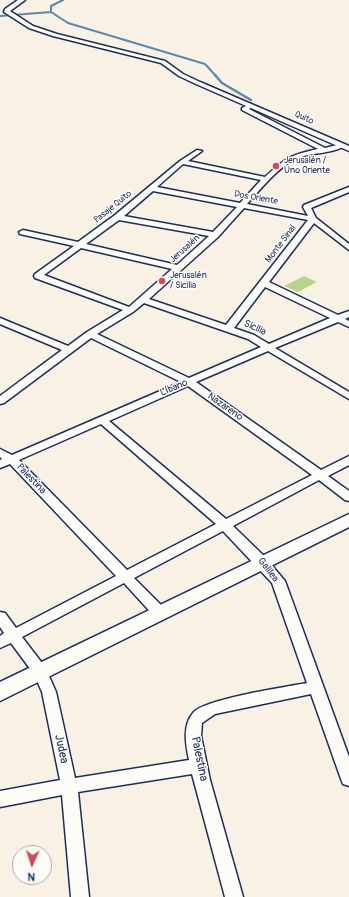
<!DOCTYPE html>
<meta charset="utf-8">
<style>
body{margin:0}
#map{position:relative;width:349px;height:897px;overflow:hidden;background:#faf1e5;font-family:Pangolin,sans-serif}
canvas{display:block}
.north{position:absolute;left:12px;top:845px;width:40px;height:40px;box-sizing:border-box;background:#fdfcf7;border:1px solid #a3aaba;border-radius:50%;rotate:183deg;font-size:11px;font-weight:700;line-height:16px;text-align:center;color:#1b2f5e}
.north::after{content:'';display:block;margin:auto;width:14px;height:18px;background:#d1495b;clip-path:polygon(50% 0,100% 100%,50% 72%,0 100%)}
</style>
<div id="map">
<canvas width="349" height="897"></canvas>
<div class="north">N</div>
</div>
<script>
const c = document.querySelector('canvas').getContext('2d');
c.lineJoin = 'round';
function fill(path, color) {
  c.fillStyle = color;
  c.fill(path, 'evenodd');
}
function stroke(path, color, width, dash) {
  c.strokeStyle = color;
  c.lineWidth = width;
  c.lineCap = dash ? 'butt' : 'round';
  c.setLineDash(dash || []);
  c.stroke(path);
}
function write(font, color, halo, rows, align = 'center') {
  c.font = font + ' Pangolin,sans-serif';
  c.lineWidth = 3;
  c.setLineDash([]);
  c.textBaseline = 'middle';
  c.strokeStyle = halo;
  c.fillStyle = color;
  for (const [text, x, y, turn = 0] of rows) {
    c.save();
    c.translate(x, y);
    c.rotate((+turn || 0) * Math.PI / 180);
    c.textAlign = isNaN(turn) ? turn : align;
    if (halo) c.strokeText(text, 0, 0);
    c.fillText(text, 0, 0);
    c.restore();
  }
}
const green = new Path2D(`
 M304,276l13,6 -19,10 -14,-6z`);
const streamFar1 = new Path2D(`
 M63,0l-12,6v6l17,11 137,41 11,12
 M0,16l51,-4`);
const stream = new Path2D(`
 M215,75l7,8 29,17`);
const minor = new Path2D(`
 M248,105l5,1 -4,3 76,39 16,-4 3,2c-9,7 -32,7 -44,11 -20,7 -39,32 -53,47l61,12 -5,-9 1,-2 45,-18v5l-38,16 5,10 33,26v6l-35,-27 -45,59 69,33 11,-4v6l-4,2 4,2v6l-11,-5 -63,26 74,44v7l-81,-48 -72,31 125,88 28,-14v9l-21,11 21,15v10l-4,-1 -26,-20 -86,46 30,29 22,26 64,176v29l-6,-2 -2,-5 -30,-85 -96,20 -13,9 -1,13 9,44 33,117h-18l-33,-123 -114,18 11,105h-18l-9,-102 -62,12v-16l60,-11 -18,-88 -8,-18 -23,-31 -11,5v-12l4,-3 -4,-6v-15l5,1 11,15 100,-52 -106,-112 -10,4v-8l2,-1 -2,-2v-8l12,6 169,-73 -90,-44 -87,65 -4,1v-8l62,-46 -62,-26v-6l68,28 19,-14 36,-22 -88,-32 -1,-2 1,-2 39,-28 -54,-12 -1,-2 4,-2 55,12 37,-27 65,-54 17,-11 5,1 -14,10 77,16c21,-19 25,-22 53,-28l-76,-39v-2zM183,164l78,16 -21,23 -83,-16zM153,191l84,16 -24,25 -89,-16zM244,208l64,12 -82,105 -77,-26 69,-62zM119,220l90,16 -32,29 -91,-21zM81,248l91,21 -43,38 -85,-32zM265,287l65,31 -61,26 -15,-9 -20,-7zM144,303l104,36 13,8 -72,31 -92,-44 36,-22zM188,386l124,89 -86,44 -117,-98zM101,424l115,100 -89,46 -108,-110zM223,531l49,52 35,100c-21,4 -103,16 -114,30 -11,13 -7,32 -4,47l-114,18 -19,-86 -11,-25 -23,-30 102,-54 31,34 5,1 5,-1 2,-4 -2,-4 -31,-31z`);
const tertiary = new Path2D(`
 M18,0h7l-15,11 23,15 24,8 108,27 18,13 17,8 149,64v5l-153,-67 -17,-8 -18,-13 -108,-27 -24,-8 -25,-16 1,-3z`);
const secondary = new Path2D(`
 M349,514v13l-349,174v-19z`);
const markers = [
 [276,166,4,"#d1495b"],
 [162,281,4,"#d1495b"]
];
const farStreetnames = [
 ["Quito",304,118,24],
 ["Dos Oriente",256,198,10],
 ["Pasaje Quito",113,207,-39],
 ["Monte Sinaí",281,244,-53],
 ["Jerusalén",185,249,-42]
];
const farPoinames = [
 ["Jerusalén /",284,161],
 ["Uno Oriente",284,171],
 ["Jerusalén",170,276],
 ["/ Sicilia",170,286]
];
const streetNames = [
 ["Sicilia",255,328,24],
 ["Líbano",174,388,-23],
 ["Nazareno",225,407,35],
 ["Palestina",31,479,46],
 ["Galilea",268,570,52]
];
const nearStreetnames = [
 ["Judea",61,749,78],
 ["Palestina",199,759,78]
];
fill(green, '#b8d48c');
stroke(streamFar1, '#588aac', 2);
stroke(stream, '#588aac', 2.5);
stroke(minor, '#1b2f5e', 3);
stroke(tertiary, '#1b2f5e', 3);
stroke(secondary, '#1b2f5e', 3);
fill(minor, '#fdfcf7');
fill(tertiary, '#fdfcf7');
fill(secondary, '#fdfcf7');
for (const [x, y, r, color] of markers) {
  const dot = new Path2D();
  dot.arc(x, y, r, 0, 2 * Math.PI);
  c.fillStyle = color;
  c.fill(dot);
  stroke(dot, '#fdfcf7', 1.5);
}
write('9px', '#1b2f5e', '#fdfcf7', farStreetnames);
write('9px', '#1b2f5e', '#fdfcf7', farPoinames, 'left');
write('10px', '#1b2f5e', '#fdfcf7', streetNames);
write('12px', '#1b2f5e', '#fdfcf7', nearStreetnames);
</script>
